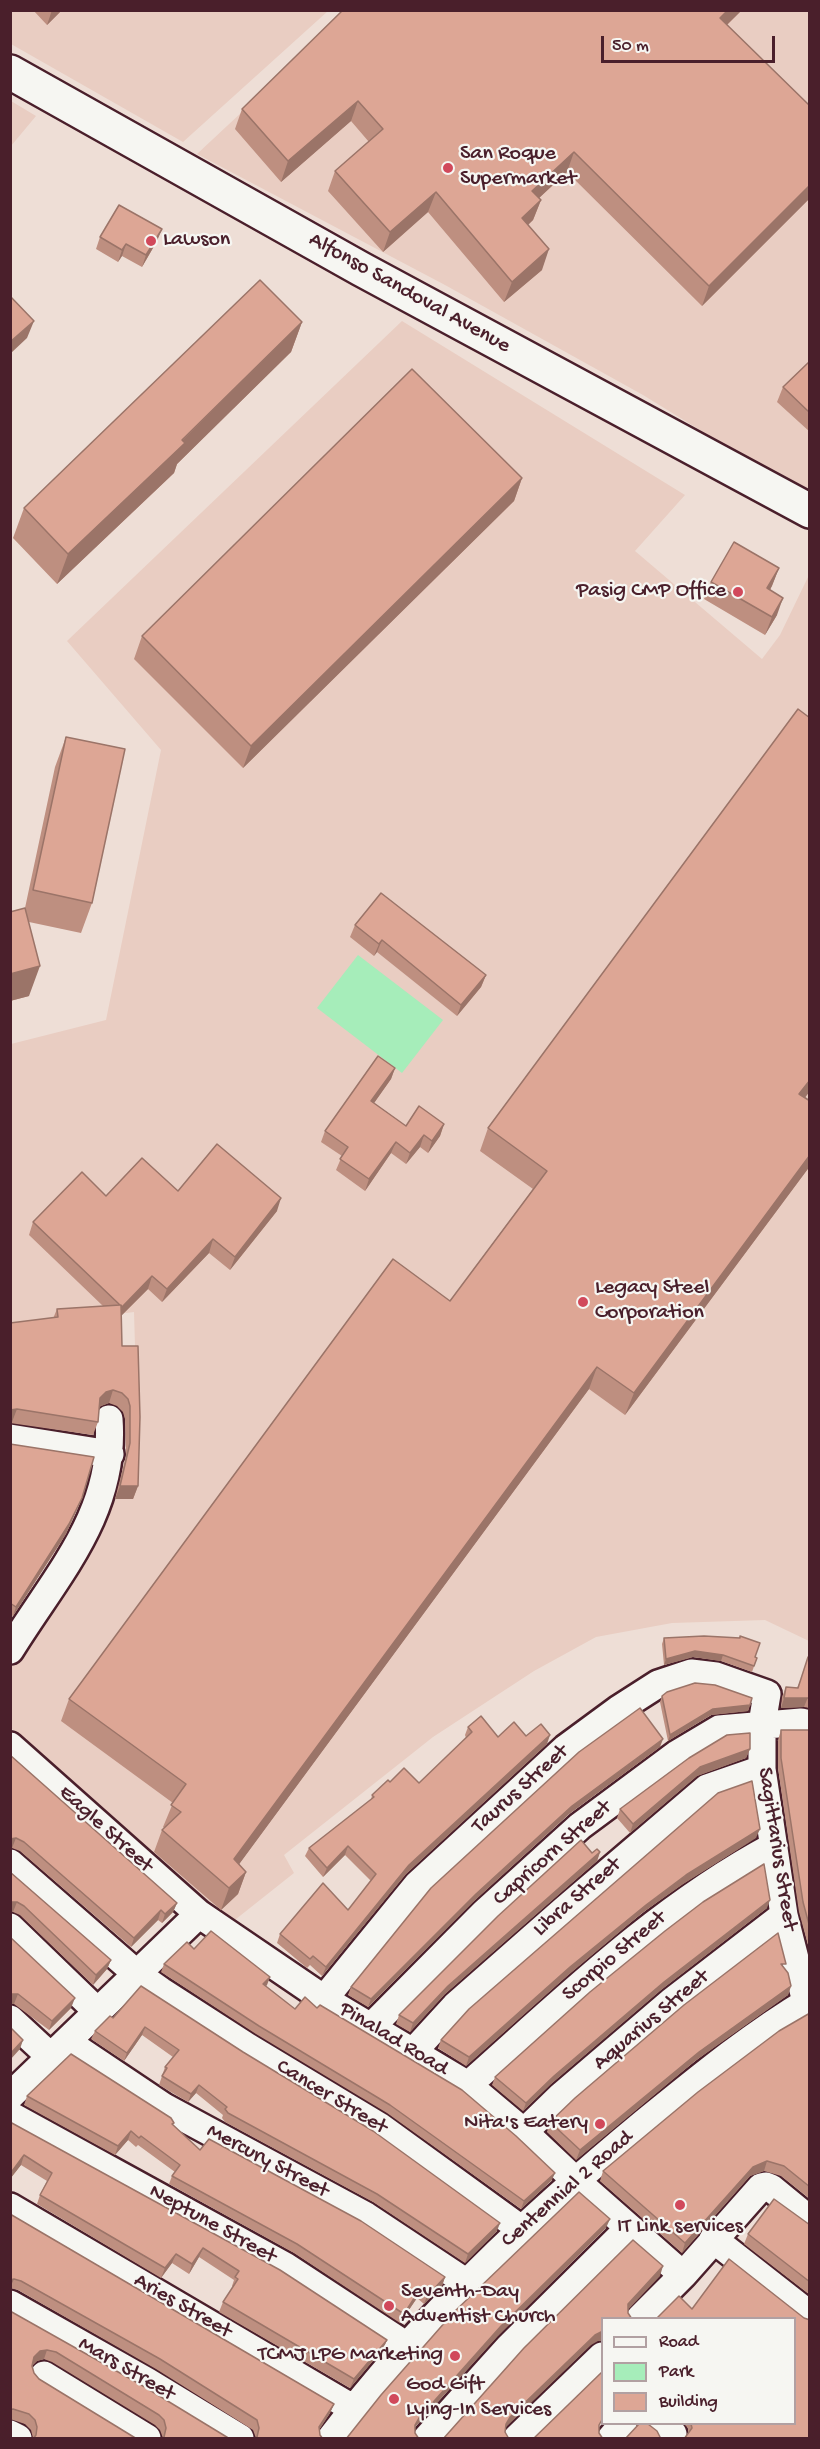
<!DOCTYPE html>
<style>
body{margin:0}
#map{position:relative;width:820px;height:2449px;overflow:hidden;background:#eeded6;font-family:"Gochi Hand",sans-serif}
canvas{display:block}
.frame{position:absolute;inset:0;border:12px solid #4a1f2b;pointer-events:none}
.legend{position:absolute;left:601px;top:2317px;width:195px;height:108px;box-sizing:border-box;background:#f6f6f2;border:2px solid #b1a0a2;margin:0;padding:8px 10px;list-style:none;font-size:18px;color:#4a1f2b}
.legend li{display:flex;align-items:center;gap:12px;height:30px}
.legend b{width:30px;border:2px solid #b1a0a2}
.scale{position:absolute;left:601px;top:36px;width:174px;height:27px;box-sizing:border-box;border:3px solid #4a1f2b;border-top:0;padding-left:8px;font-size:18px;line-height:21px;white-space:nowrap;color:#4a1f2b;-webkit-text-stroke:4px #f6f6f2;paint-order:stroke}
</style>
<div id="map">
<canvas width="820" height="2449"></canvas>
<div class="frame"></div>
<ul class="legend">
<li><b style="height:8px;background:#f6f6f2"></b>Road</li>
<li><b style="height:16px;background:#a6edba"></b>Park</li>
<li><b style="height:16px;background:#dda695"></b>Building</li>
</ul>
<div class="scale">50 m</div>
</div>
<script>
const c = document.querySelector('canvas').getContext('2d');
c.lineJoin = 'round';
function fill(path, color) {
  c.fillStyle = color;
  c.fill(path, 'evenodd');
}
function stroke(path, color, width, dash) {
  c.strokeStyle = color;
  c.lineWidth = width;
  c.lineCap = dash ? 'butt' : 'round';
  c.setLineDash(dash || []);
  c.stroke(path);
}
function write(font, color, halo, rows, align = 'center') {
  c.font = font + ' "Gochi Hand",sans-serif';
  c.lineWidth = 4.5;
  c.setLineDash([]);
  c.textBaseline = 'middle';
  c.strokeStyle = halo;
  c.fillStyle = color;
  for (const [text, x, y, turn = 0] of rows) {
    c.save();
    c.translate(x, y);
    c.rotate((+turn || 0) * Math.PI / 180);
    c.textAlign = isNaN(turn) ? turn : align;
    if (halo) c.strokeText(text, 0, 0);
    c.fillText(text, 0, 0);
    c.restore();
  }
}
const built = new Path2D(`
 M11,11h317l-145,131 -172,-98z
 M350,11h459v486l-166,-102 -198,-110 -248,-131z
 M11,101l25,15 -25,30z
 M402,321l283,174 -50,56 127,108 18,-24 29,-60v1066l-44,-21 -93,3 -76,14 -62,34 -101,66 -149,118 10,18 -63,50 -220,-195v-83l127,-197 -4,-136 -71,9 -52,12v-289l95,-24 55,-270 -94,-109z`);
const green = new Path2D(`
 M358,955l85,65 -41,53 -85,-65z`);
const street = new Path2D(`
 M10,1438l100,16
 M10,1650c47,-76 106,-137 99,-231
 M10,1746l189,168 125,85 144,86 56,47 51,48 108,95
 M10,1863l127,111 24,17 87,56 131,79 142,103
 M10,1927l88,85
 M324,1999l93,-114 149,-137 53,-39 39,-25 33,-11 25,3 51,18 -5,30v45l22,146 22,87
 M10,2019l41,38
 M371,2027l113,-114 96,-87 97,-72 42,-25 82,-7 9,2
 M67,2042l97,65 202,109 101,67
 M412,2053l43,-47 108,-95 144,-123 55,-19
 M468,2085c97,-86 191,-178 306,-239
 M10,2096l189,-182
 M10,2115l275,151 122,80
 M524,2132l37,-36 110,-94 113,-87
 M10,2207l344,202
 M713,2239l97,76
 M10,2304l138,78 92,56
 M640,2318l43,-43 78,-88 5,-1 5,2 39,32
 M44,2375l103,63
 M657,2424l16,10 -4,4
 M10,2434l8,4
 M331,2438c90,-119 199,-221 314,-316 53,-43 106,-87 165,-122
 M427,2438l82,-91 120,-119
 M517,2438l85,-82
 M611,2438l12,-14`);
const secondary = new Path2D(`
 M10,72l351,197 449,242`);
const wall = new Path2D(`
 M33,10h29l-15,15z
 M343,10h399l-15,15 83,81v92l-108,108 -135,-134 -28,26 2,2 -8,20 -5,5 14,45 -38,32 -76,-90 -45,40 -55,-61 7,-20 34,-29 -18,-21 -70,61 -46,-53 7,-20z
 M100,237l57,4 -15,26 -20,-11 -4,6 -22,-13z
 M302,322l-11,30 -114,112 -3,9 -117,111 -44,-46 11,-30z
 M810,361v71l-33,-30 6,-15z
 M522,478l-8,23 -271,267 -109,-109 8,-23z
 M779,568l-9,22 7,25 -12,20 -61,-36 7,-17z
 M810,718v373l-5,6 5,4v65l-185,249 -36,-26 -350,475 7,8 -8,22 -17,16 -67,-58 8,-22 2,-2 -1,-1 10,-24 -112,-82 8,-22 381,-398 83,-112 -53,-38 8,-23z
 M66,737l26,166 -11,30 -52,-11v74l-19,5v-89l15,-4 30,-141z
 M355,925l131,50 -5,12 -24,29 -80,-64 -3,4 -24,-19z
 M395,1068l-4,11 -17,24 32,23 38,-2 -4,12 -12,17 -8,-6 -14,17 -15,-11 -26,38 -29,-21 6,-14 -21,-14 4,-11z
 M178,1191l99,20 -47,59 -21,-17 -47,49 -14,-13 -27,27 1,30h16v140l-5,13h-18l11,-43 -1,-37 -2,-7 -6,-6 -8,-3 -8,3 -2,1 -1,15 -5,13 -83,-12 47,-114 46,-3 -74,-71 4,-13 73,-26z
 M10,1444l72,54 -16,36 -53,82 -3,-1z
 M664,1638l91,19 2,1 -5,14 -31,-11 -28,-4 -29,8 -2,-21z
 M810,1658v50l-6,-1 -23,1 1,-11 4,-10 11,1z
 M662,1696l88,9 -2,6 -37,4 -43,26 -8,-39z
 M468,1727l30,10 28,-1 21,8 -141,130 -84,102 -12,-11 -3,3 -30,-25 3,-9 68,-24 23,-29 -26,-26 -22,22 -18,-21 4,-8 62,-48 1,-5 18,-13 29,1 47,-45 -1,-3z
 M781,1730h29v222l-11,-40 -21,-144v-28z
 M660,1747l-91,67 -96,88 -105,105 -20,-12 3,-8 80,-99z
 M750,1749l-4,9 -49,18 -67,57 -13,-15 3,-9z
 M10,1755l167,148 -4,9 -11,11 -4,-3 -27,27 -111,-96 -8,-3h-2z
 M756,1838l-73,46 -41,29 -75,63 -101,90 -28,-18 3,-8 28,-31z
 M600,1852l-3,9 -152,133 -35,38 -14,-8 3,-9 193,-162z
 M10,1872l101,88 -4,9 -14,16 -73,-70 -7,-3z
 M767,1908l-106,82 -110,94 -28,27 -31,-26 3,-8z
 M10,1937l61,71 -22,22 -35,-26h-4z
 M194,1949l76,28 -4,9 29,23 22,-1 235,172 -31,29 -134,-96 -131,-79 -95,-62 3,-8z
 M784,1968l7,18 -3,9 -93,66 -119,99 -29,-28 3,-10z
 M141,1986l356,245 -32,32 -92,-61 -148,-80 -3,-4 1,-3 -27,-22 -8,9 -29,-17 6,-18 8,-10 -31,-22 -18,26 -33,-22 4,-8 18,-13z
 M810,2013v186l-29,-23 -17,-5 -14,5 -68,77 -82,-72 3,-10z
 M27,2096l147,27 -1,2 27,25 245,127 -3,9 -18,18 -7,-6 -17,25 -106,-70 -125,-69 3,-8 3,-4 -37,-27 -2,2 -8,-7 -13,15 -91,-50z
 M10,2122l377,218 -4,9 -33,39 -131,-76 4,-10 10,-15 -1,-1 2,-6 -35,-23 -10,17 -17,-11 -11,15 -124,-74 3,-9 7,-14 -26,-16 -11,14z
 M10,2214l324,190 -4,9 -11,17 1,5 -64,3 -3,-8 -97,-61 -138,-79 -8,-2z
 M810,2225v70l-66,-51 4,-10z
 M729,2259l75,59 6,2v119h-126l4,-6v-5l-4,-4h111v-105h-139l23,-23 13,13z
 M10,2311l220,128 -67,-1 -3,-8 -5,-5 -103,-63 -8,-3 -7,2 -5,5 2,7 5,6 98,60 -104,-1 -2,-8 -6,-6 -15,-5z`);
const shadedWall = new Path2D(`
 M52,10h10l-15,15z
 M728,10h14l-29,28 7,-20z
 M358,101l-7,20 -70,61 7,-21z
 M574,152l-7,20 -42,39 7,-20z
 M810,185v13l-108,108 7,-20z
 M436,192l-8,20 -45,40 7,-20z
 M541,200l-8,20 -19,18 8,-20z
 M162,229l-5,12 -15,26 4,-12z
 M126,244l-4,12 -4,6 4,-12z
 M549,249l-7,21 -38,32 8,-20z
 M34,321l-7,17 -17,16v-12z
 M302,322l-11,30 -114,112 -3,9 -117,111 11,-30z
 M522,478l-8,23 -271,267 8,-22z
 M779,568l-7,18 -11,20 6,-18z
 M783,598l-6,17 -12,20 7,-18z
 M382,940l-5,12 -3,4 5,-12z
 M40,966l-11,30 -19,5v-27z
 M486,975l-5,12 -24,29 4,-11z
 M395,1068l-4,11 -24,34 4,-12z
 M810,1080v11l-19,25 8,-22z
 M444,1124l-4,12 -12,17 4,-12z
 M424,1135l-4,12 -14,17 4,-11z
 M396,1142l-5,11 -26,38 4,-12z
 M810,1155v11l-185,249 9,-22z
 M281,1198l-4,13 -47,59 5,-13z
 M213,1239l-4,14 -47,49 5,-13z
 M152,1276l-4,13 -31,31 5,-13z
 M597,1367l-8,22 -363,493 8,-23z
 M113,1390l-4,13 -8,3 -6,6 5,-14 6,-6z
 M17,1409l-5,13 -2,1v-13z
 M120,1486h18l-5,13h-18z
 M82,1498l-16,36 -53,82 3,-9z
 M695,1651l28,4 -2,6 -28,-4 -29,8 2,-6z
 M808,1697l-4,10 -23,1 3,-10z
 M750,1705l-2,6 -37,4 -43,26 2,-6 43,-26z
 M550,1735l-3,9 -141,130 -84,102 4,-9 83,-102z
 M663,1739l-3,8 -91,67 -96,88 -105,105 3,-8 105,-105 96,-88z
 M750,1749l-4,9 -49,18 -67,57 3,-9 67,-57z
 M760,1829l-4,9 -73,46 -41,29 -75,63 -101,90 3,-9 101,-90 76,-62 40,-30z
 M16,1838l-4,10h-2v-9z
 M348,1846l-3,9 -22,22 4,-9z
 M600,1852l-3,9 -152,133 -35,38 3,-9 35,-37z
 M246,1872l-8,22 -17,16 8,-22z
 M770,1900l-3,8 -106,82 -110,94 -28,27 3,-8 28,-27 110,-94z
 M10,1902h7l-4,10h-3z
 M177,1903l-4,9 -11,11 3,-9z
 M161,1910l-3,10 -27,27 3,-9z
 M111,1960l-4,9 -14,16 3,-10z
 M270,1977l-3,8 -7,7 3,-8z
 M791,1986l-3,9 -93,66 -119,99 4,-10 119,-98z
 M10,1994h8l-4,10h-4z
 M75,1998l-4,10 -22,22 3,-9z
 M145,2027l-3,8 -18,26 3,-8z
 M23,2040l-3,9 -10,11v-6z
 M199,2085l-3,8 -8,9 3,-8z
 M131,2131l-3,9 -13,15 3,-9z
 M24,2155l-3,10 -11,14v-5z
 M767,2161l-3,10 -14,5 -68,77 3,-10 68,-76z
 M555,2173l-3,7 -31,29 3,-8z
 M610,2219l-4,9 -108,108 -83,91v-2l4,-7 82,-92z
 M500,2223l-3,8 -32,32 3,-9z
 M203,2248l-4,9 -10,17 3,-10z
 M176,2254l-4,9 -11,15 4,-10z
 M663,2266l-3,10 -35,37 3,-9z
 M445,2277l-3,9 -18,18 3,-8z
 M14,2279l-4,9v-8z
 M420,2289l-3,9 -17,25 4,-9z
 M601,2331h2v10h-5l-7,4 -85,82 -4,6 4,-9 4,-7 85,-82z
 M387,2340l-4,9 -33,39 4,-9z
 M47,2350l-3,9 -7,2 -6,5 3,-9 6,-6z
 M334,2404l-4,9 -15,23 4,-9z`);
const building = new Path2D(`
 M343,10h385l-8,8 90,88v79l-101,101 -135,-134 -42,39 9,9 -19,18 27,31 -37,33 -76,-90 -46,40 -55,-61 48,-42 -25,-28 -70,60 -46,-52z
 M119,205l43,24 -16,26 -20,-11 -4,6 -22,-13z
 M260,280l42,42 -120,118 3,3 -117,111 -44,-46z
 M10,296l24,25 -24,21z
 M810,361v52l-27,-26z
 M412,369l110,109 -271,268 -109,-110z
 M734,542l45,26 -12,20 16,10 -11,19 -61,-35z
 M798,709l12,9v362l-11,14 11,7v54l-176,238 -37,-26 -363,492 12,13 -17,16 -67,-58 19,-18 -10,-7 15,-21 -117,-85 324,-440 57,42 97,-130 -59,-43z
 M66,737l59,12 -33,154 -59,-13z
 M381,893l105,82 -25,30 -79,-65 -3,4 -24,-19z
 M25,908l15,58 -30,8v-62z
 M378,1056l17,12 -24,33 35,25 13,-20 25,18 -12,17 -8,-6 -14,18 -14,-11 -27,37 -29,-20 8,-12 -23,-16z
 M217,1144l64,54 -46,59 -22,-18 -46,50 -15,-13 -30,31 -1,-2 1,41h16l2,71 -2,69h-18l10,-43v-37l-2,-7 -6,-6 -9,-3 -7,2 -6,6 -2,24 -81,-13 -7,1v-87l48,-6 -1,-8 63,-4 -87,-83 49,-50 24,24 36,-38 36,33z
 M10,1444l84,13 -12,41 -13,26 -53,83 -6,-4z
 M704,1636l36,2v-2l20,7 -5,14 2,1 -3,8 -31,-11 -28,-4 -29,8 -2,-21z
 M808,1657l2,1v40h-26l2,-11 12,1z
 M695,1683l20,2 37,13 -2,7 -37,4 -43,26 -8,-39 5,-4z
 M640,1708l23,31 -91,67 -96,88 -105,105 -20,-12 80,-99 148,-136z
 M481,1716l17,21 16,-15 12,14 15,-12 9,11 -141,130 -83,102 -13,-11 -3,3 -30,-25 43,-51 25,27 28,-36 -28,-28 -21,22 -18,-20 65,-51 -2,-2 16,-15 2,2 14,-14 15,15 53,-51 -4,-5z
 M781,1730h29v198l-7,-26 -22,-144z
 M750,1733v16l-50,18 -67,57 -13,-15 69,-51 38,-23z
 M10,1755l167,148 -12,11 -4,-4 -27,28 -110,-96 -8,-4 -6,1z
 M752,1781l8,48 -74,46 -40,30 -76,62 -101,90 -28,-17 28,-31 249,-216z
 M581,1840l11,13 5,-4 3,3 -152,134 -35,37 -14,-8 99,-99z
 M764,1864l6,36 -106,82 -110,94 -28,27 -31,-26 95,-85 75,-61 38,-29z
 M10,1872l101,88 -15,15 -72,-69 -7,-4h-7z
 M211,1931l59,46 -7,7 32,25 10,-12 12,11 3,-3 142,85 54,46 39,37 -31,28 -134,-96 -131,-79 -95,-62 23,-22 7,7z
 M778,1933l8,31h-5l7,9 3,13 -92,66 -119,98 -30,-28 25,-24 109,-93z
 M10,1937l65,61 -23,23 -34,-27h-8z
 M141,1986l102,66 130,79 127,92 -32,31 -91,-60 -149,-81 -3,-4 2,-2 -28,-22 -8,9 -29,-18 5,-8 -2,-1 14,-17 -34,-23 -18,26 -32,-22 15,-15 3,2z
 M810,2013v174l-26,-21 -17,-5 -14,6 -68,76 -82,-72 95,-79 81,-61z
 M10,2027l13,13 -13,14z
 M71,2054l100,64 3,5 -2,1 28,26 9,-11 152,82 84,56 -18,19 -7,-7 -16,25 -107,-70 -125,-68 8,-11 -39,-29 -2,2 -8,-7 -13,15 -91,-50z
 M10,2122l270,148 107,70 -33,39 -131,-77 15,-23 -3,-2 4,-6 -36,-23 -11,16 -16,-10 -11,14 -125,-73 12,-22 -28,-18 -14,19z
 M579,2192l31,27 -109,107 -82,92 -4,7v8l4,6h-73l35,-44 73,-83z
 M774,2199l36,26v57l-62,-48z
 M10,2214l324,190 -15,23 1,8 3,4h-68l2,-2 2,-9 -2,-8 -97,-61 -139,-78 -7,-2 -4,1z
 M633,2240l30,26 -35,38v9l4,6h-29v12l-8,4 -85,82 -4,7 -1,8 4,7h-66l81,-91z
 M729,2259l75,59 6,2v119h-126l8,-11 -1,-4h104v-105h-139l23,-23 13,13z
 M10,2311l133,75 87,53h-68l2,-2 2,-9 -2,-8 -5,-5 -103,-63 -9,-2 -7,1 -6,6 -2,9 2,7 5,6 98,60h-104l3,-4 1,-8 -2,-7 -6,-6 -16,-5 -3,1z
 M603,2371v47l-4,7v8l4,6h-70z
 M639,2424h9l9,7 4,8h-36z`);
const markers = [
 [448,168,6,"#d1495b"],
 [151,241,6,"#d1495b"],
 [738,592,6,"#d1495b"],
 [583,1302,6,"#d1495b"],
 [600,2124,6,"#d1495b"],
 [680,2205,6,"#d1495b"],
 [389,2306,6,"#d1495b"],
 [455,2356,6,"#d1495b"],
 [394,2399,6,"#d1495b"]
];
const poiNames = [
 ["San Roque",460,155],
 ["Supermarket",460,180],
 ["Lawson",163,241],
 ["Pasig CMP Office",726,592,"right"],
 ["Legacy Steel",595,1289],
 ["Corporation",595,1314],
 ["Nita's Eatery",588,2124,"right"],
 ["IT Link services",680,2228,"center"],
 ["Seventh-Day",401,2293],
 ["Adventist Church",401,2318],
 ["TCMJ LPG Marketing",443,2356,"right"],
 ["God Gift",406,2386],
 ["Lying-In Services",406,2411]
];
const streetNames = [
 ["Alfonso Sandoval Avenue",409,294,29],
 ["Taurus Street",521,1790,-42],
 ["Eagle Street",105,1830,42],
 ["Sagittarius Street",776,1849,81],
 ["Capricorn Street",553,1854,-41],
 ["Libra Street",578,1898,-41],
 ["Scorpio Street",615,1957,-40],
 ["Aquarius Street",652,2021,-40],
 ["Pinalad Road",393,2040,31],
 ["Cancer Street",331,2098,31],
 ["Mercury Street",267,2162,28],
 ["Centennial 2 Road",568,2190,-41],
 ["Neptune Street",212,2225,29],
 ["Aries Street",182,2307,30],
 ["Mars Street",126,2370,30]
];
fill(built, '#e9cdc2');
fill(green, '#a6edba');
stroke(street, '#4a1f2b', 32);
stroke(secondary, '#4a1f2b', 38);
stroke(street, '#f6f6f2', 27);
stroke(secondary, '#f6f6f2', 33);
fill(wall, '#be8f80');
fill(shadedWall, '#9b7468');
fill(building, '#dda695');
stroke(building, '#9b7468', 1.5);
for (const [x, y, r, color] of markers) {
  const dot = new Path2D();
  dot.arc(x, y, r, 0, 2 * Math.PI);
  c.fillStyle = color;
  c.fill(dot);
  stroke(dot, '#f6f6f2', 2);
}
write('22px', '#4a1f2b', '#f6f6f2', poiNames, 'left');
write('22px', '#4a1f2b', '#f6f6f2', streetNames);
</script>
